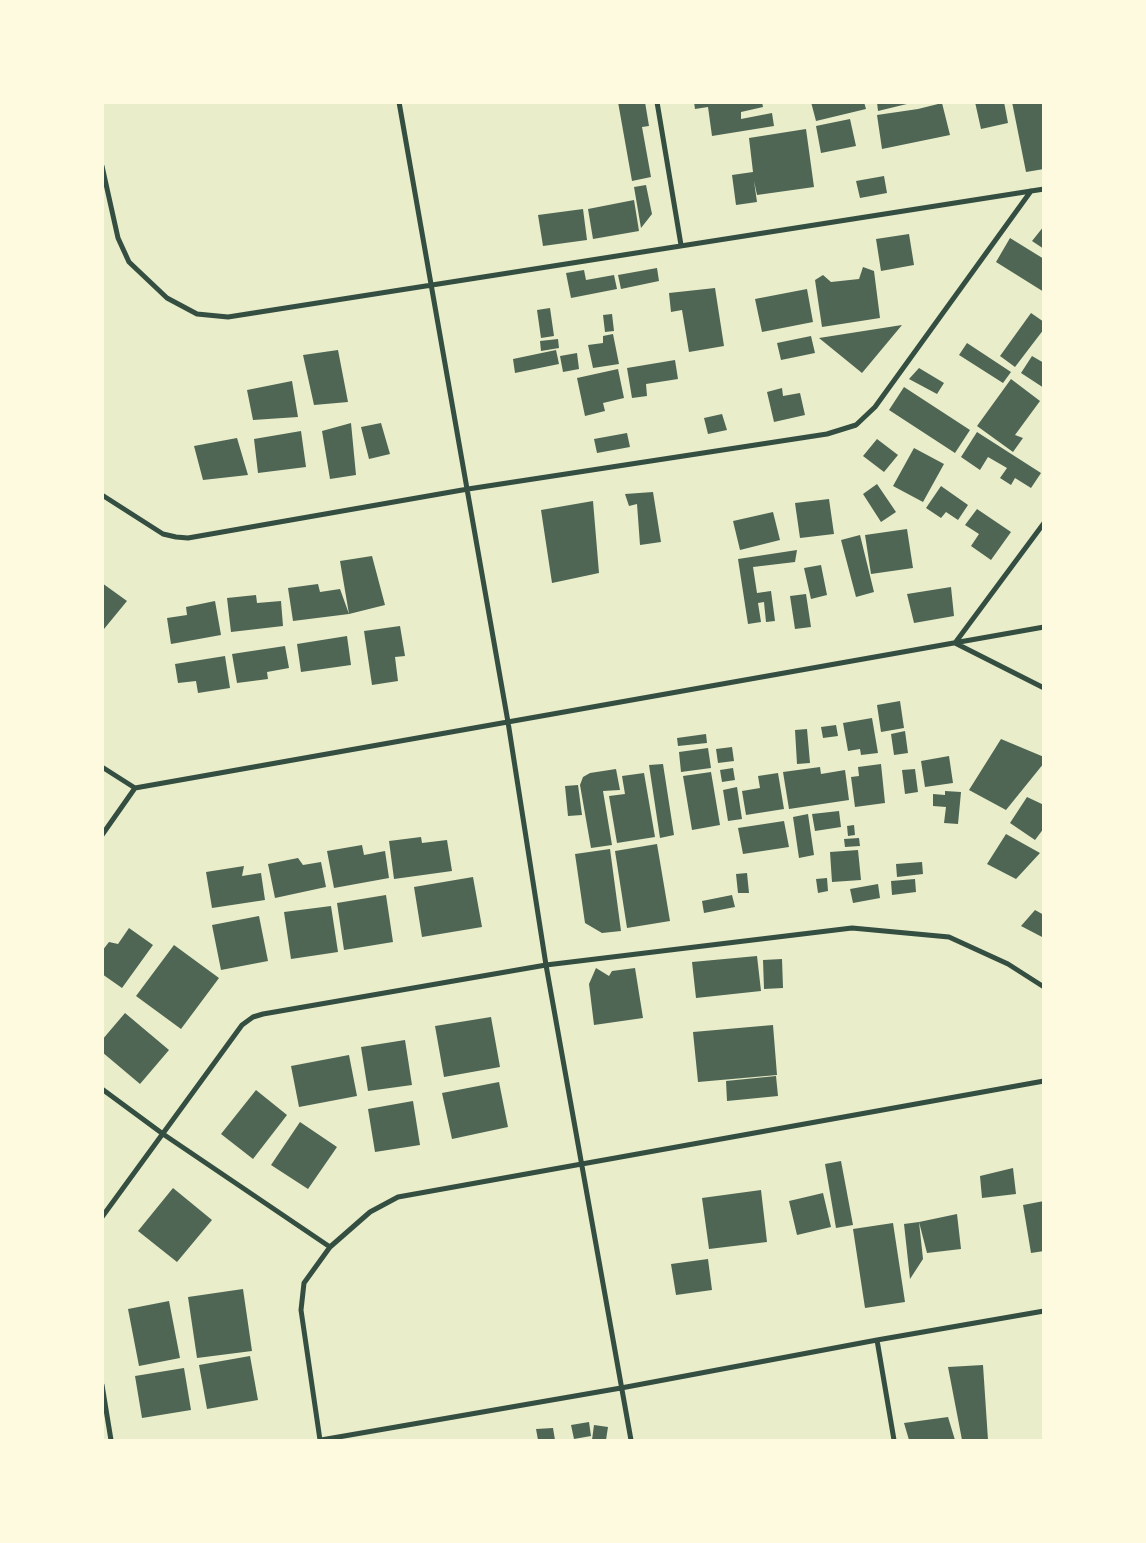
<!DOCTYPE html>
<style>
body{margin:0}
#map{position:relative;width:1146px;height:1543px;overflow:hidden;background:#e9edc9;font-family:Mulish,sans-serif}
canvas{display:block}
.frame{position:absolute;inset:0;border:104px solid #fefae0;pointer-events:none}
</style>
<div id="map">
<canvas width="1146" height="1543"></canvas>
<div class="frame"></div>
</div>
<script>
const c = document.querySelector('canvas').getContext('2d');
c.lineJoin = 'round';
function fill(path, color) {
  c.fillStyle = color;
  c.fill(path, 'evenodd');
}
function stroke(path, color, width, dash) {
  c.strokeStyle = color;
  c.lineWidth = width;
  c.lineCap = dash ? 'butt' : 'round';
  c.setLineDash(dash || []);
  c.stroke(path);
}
const building = new Path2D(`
 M618,102h27l4,24 -7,1 9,50 -19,4z
 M694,102h68l1,5 -22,5v7l31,-6 2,13 -62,10 -4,-29 -13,2z
 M811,102h53l2,7 -50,12z
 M877,102h34v1l-33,8z
 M975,102h29l4,21 -27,6z
 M1012,102h32v67l-18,3z
 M942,103l8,32 -68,14 -5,-34 41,-6z
 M850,119l6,27 -35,7 -5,-27z
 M806,129l8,58 -57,8 -3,-14 3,21 -21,3 -4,-30 21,-3 -4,-34z
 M884,176l3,17 -27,5 -4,-17z
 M646,185l6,29 -11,14 -7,-41z
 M634,200l5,31 -46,8 -5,-30z
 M583,209l4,31 -44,6 -5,-31z
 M1044,226v23l-12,-8z
 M909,234l5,31 -33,6 -5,-32z
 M1010,238l34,21v33l-48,-30z
 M863,267l11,4 6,47 -58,9 -7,-47 8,-5 8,7 28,-3z
 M657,268l2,13 -38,8 -3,-14z
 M584,270l2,10 28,-5 3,14 -46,9 -5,-25z
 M715,288l9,58 -35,6 -7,-42 -11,2 -2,-19z
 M807,289l6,33 -51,10 -7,-33z
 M550,308l4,28 -13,2 -4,-28z
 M1031,313l13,9v7l-29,38 -15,-11z
 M612,314l2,17 -9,1 -2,-17z
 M902,325l-40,48 -43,-35z
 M613,334l6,30 -26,4 -5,-23 15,-2v-7z
 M811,336l4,17 -34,7 -4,-17z
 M558,339l1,9 -18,3 -1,-10z
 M967,343l44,29 -8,11 -44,-28z
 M338,350l10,52 -34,3 -11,-50z
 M556,350l3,14 -44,9 -2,-14z
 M577,353l2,16 -16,3 -3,-16z
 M1032,356l12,7v25l-23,-15z
 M675,360l3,19 -32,5 1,12 -15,2 -5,-30z
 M919,368l25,15 -7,11 -28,-15z
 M618,369l6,29 -21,5 2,8 -20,5 -8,-38z
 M1011,379l29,22 -25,34 8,3 -10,14 -36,-26z
 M292,381l6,36 -45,3 -6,-30z
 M904,387l66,43 -15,23 -66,-43z
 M782,388l1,8 17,-3 5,22 -31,7 -7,-30z
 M722,414l5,16 -19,4 -4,-16z
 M351,423l5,52 -26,4 -8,-48z
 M381,423l9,31 -21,5 -8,-32z
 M301,431l5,36 -48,6 -4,-34z
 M977,432l64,41 -10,15 -16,-10 -4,7 -11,-7 7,-10 -19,-11 -8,13 -19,-13z
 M627,433l3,14 -33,6 -3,-14z
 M237,438l11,37 -45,5 -9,-34z
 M877,439l21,16 -14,17 -21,-16z
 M914,448l30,16 -21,38 -30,-16z
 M877,484l19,28 -15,10 -18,-28z
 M941,486l27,19 -10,15 -12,-8 -5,6 -15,-10z
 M653,492l8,50 -21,3 -3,-41 -8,2 -4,-12z
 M829,499l5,35 -34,4 -5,-35z
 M593,501l6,72 -47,10 -11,-73z
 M977,509l34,23 -20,28 -20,-14 8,-12 -14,-9z
 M773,512l7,28 -40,10 -7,-29z
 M907,529l6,39 -42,6 -6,-39z
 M860,535l14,57 -18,5 -15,-57z
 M797,550l-2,12 -42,5 4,26 14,-2 4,30 -9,1 -2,-20 -6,1 3,19 -13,2 -10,-65z
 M372,556l13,49 -36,9 -9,-53z
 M821,565l6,30 -16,4 -7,-31z
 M102,583l25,18 -23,28 -2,-1z
 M318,584l2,8 20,-3 9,25 -56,7 -5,-33z
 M951,587l3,29 -40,7 -7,-29z
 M806,594l5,33 -16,2 -5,-33z
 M256,595l1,8 24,-2 2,25 -52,6 -4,-34z
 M215,601l6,34 -50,9 -4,-26 20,-3 -1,-8z
 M400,626l5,30 -10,1 3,24 -26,4 -8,-54z
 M347,636l4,29 -50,7 -4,-28z
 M285,646l4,22 -22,4 1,7 -31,4 -5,-29z
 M225,656l5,32 -32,5 -2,-12 -18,2 -3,-19z
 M900,701l4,27 -23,4 -4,-27z
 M872,718l6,35 -17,2 -1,-6 -12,2 -5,-28z
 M836,725l2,11 -15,2 -2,-11z
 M807,729l3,34 -13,1 -2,-34z
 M905,731l3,22 -14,2 -3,-21z
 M706,734l1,9 -29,3 -1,-8z
 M1001,739l43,18v6l-38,47 -37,-20z
 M732,747l2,14 -16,2 -2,-14z
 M708,748l3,20 -30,4 -2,-20z
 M949,756l4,27 -28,4 -4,-26z
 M663,764l11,71 -14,3 -11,-73z
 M881,764l4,39 -30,4 -4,-30 8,-1 -1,-9z
 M820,767l1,7 24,-4 4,30 -60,9 -6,-37z
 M733,768l2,12 -13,2 -2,-12z
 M616,769l4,21 -17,1 9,54 -21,3 -11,-63 3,-8 7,-4z
 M915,769l3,23 -13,2 -3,-24z
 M711,772l9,53 -28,5 -9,-54z
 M644,773l11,64 -38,6 -8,-47 16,-2 -3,-18z
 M778,773l6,36 -38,6 -4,-24 18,-3 -2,-12z
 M578,785l4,30 -14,1 -3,-30z
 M737,787l5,32 -14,2 -5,-31z
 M945,791l16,1 -3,32 -14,-1 2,-16 -13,-1v-12l12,1z
 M1027,797l17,8v23l-9,12 -25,-17z
 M839,811l2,16 -26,4 -3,-17z
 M808,814l6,41 -15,3 -6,-41z
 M784,821l5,26 -46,7 -5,-26z
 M854,825l1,10 -7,1 -1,-10z
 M1006,834l34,19 -24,26 -29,-15z
 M421,837l1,6 25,-3 5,31 -58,8 -5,-38z
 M859,838l1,8 -15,1 -1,-8z
 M657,844l13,77 -43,7 -12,-77z
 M362,845l2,10 21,-4 4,27 -55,10 -7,-37z
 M610,849l11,82 -19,2 -17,-10 -10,-69z
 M858,850l3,30 -29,2 -2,-30z
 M298,858l5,7 18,-3 5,25 -51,11 -7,-34z
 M922,862l1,12 -26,3 -1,-13z
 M244,866l-2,10 19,-3 4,27 -53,8 -6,-36z
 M747,873l2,20h-11l-2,-19z
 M473,877l9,50 -60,10 -8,-50z
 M827,878l1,13 -10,2 -2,-14z
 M915,879l1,13 -24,3 -1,-14z
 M878,884l2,14 -27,5 -3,-14z
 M386,895l7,47 -49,8 -7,-47z
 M732,895l3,12 -31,6 -2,-12z
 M331,906l7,46 -47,7 -7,-47z
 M1035,910l9,5v23l-23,-12z
 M259,916l9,45 -47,9 -9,-45z
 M129,928l24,17 -31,43 -20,-14v-23l7,-9 9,2z
 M174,945l45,33 -38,51 -45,-33z
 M757,956l4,35 -65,7 -4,-36z
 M782,959l1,29 -19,1 -1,-29z
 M596,968l13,8 3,-5 23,-3 8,50 -49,7 -5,-41z
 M125,1013l44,37 -29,34 -38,-32v-12z
 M491,1017l9,50 -56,10 -9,-51z
 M773,1025l4,50 -79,7 -5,-50z
 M405,1040l7,45 -44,6 -7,-44z
 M349,1055l8,41 -58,11 -8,-41z
 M776,1076l2,20 -51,5 -1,-20z
 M499,1082l9,45 -56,12 -10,-46z
 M256,1090l31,25 -34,44 -32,-25z
 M413,1101l7,44 -45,7 -7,-43z
 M300,1122l37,25 -29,42 -37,-24z
 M841,1161l12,64 -17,3 -11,-64z
 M1013,1168l3,26 -34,4 -2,-22z
 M173,1188l39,32 -35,42 -39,-31z
 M761,1190l6,52 -58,7 -7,-51z
 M823,1193l8,34 -34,8 -8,-34z
 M1044,1201v50l-13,2 -8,-48z
 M957,1214l4,35 -34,4 -8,-31z
 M919,1222l4,37 -13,20 -6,-55z
 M893,1223l12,79 -40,6 -12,-79z
 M708,1259l4,31 -36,5 -5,-31z
 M243,1289l9,62 -55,7 -9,-61z
 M169,1301l11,57 -41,8 -11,-57z
 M250,1356l8,44 -51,9 -8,-44z
 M983,1365l5,75h-26l-14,-73z
 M184,1368l7,42 -49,8 -7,-42z
 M948,1417l7,23h-46l-5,-17z
 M589,1422l2,14 -17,3 -3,-14z
 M594,1425l14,2 -2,13h-14z
 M553,1428l2,12h-17l-2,-11z`);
const minor = new Path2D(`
 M399,102l109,620 38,243 85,475
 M657,102l24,143
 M102,166l16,72 11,24 38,36 30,16 31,3 816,-128
 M102,495l61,39 13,3 12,1 280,-49 359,-55 29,-9 19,-18 156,-216
 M1044,523l-89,120 89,45
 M102,767l33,21
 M135,788l909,-161
 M102,835l33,-47
 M102,1089l61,45 167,113
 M102,1217l140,-192 11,-8 10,-3 283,-49 306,-37 97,9 59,27 36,23
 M877,1340l17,100
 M102,1385l9,55
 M320,1440l-19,-130 3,-27 26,-36 40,-35 28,-15 646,-116
 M321,1440l300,-52 256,-48 167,-29`);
fill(building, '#4f6655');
stroke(minor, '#344e41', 5);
</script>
